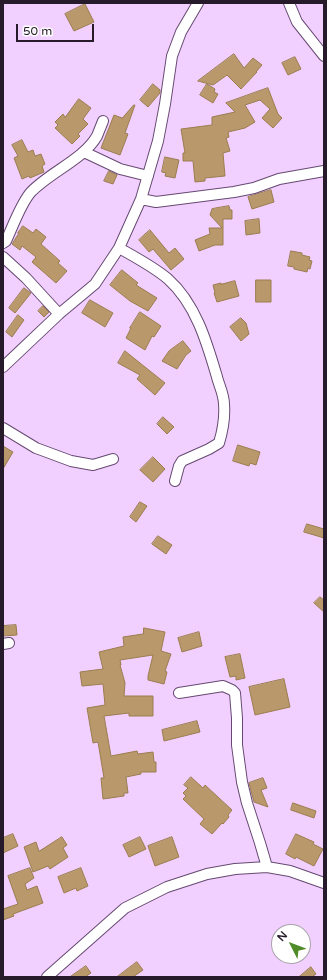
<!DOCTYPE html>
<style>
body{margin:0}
#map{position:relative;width:327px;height:980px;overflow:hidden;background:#f1d0ff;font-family:"Varela Round",sans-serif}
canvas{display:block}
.frame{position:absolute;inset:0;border:4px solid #261a2b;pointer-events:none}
.north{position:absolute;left:271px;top:924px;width:40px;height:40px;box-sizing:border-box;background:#fff;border:1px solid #a8a3aa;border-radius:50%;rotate:312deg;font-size:11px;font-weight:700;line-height:16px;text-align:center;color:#261a2b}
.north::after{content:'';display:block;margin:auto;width:14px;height:18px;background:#508b29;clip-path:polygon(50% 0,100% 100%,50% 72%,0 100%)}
.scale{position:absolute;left:16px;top:24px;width:78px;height:18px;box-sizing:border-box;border:2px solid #261a2b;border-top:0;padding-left:5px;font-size:12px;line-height:14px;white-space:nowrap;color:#261a2b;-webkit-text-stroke:3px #fff;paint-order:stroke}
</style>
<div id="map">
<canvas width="327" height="980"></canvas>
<div class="frame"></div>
<div class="north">N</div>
<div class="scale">50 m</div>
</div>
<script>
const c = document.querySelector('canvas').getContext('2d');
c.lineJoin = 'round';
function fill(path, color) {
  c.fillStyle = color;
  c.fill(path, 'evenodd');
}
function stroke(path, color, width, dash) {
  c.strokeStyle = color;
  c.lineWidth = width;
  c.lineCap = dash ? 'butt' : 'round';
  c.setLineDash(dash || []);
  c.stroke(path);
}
const building = new Path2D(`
 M85,4l9,18 -20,9 -9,-17z
 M234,54l10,14 9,-10 9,7 -6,7h1l-16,17 -14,-14 -14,10 -15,-4z
 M295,57l6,12 -13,6 -6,-12z
 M153,84l7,6v3l-12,14 -8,-7z
 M207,84l8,5 -1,3 4,2 -5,9 -13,-8z
 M268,88l10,26 4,4 -9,10 -11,-10 8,-9 -10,-9 -15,5 10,17 -10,6 -17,4 1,5 -3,1 4,13 -7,2 2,23 -20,2v3l-10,1 -2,-21h-10v-8h2l-4,-24 31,-4v-8l23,-5 -9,-9z
 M79,99l12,9 -8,11 5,5 -10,10 2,2 -8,8 -17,-16 3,-3 -3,-3 8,-8 2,3z
 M134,105h1l-10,28 3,1 -8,21 -19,-7 13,-33 8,3z
 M22,140l6,12 5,-2 2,6 6,-2 4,10 -3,2 2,6 -14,6 -1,-2 -7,3 -8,-21 4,-2 -6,-11z
 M165,157l14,3 -4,18 -10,-2 1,-3 -4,-1z
 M109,171l8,4 -4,9 -9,-3z
 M271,190l3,12 -22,7 -4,-12z
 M229,206l1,4h2v9h-9v26h-8l-16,6 -4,-11 15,-6 -1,-6h13l-12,-13 2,-6z
 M259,219l1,14 -14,2 -1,-14z
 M23,226l10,7 3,-4 10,8 -5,7 19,17 -2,2 9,8 -11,12 -24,-21 4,-5 -14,-11 -2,4 -8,-6 7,-11h-1z
 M150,230l19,23 6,-5 9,11 -13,11 -18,-21 -4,3 -10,-12z
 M291,251l11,2v2l8,2 -1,3 3,1 -2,8 -2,-1 -1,4 -13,-3v-2l-6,-1z
 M122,270l16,13 -2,2 21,13 -9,13 -18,-10 -20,-16z
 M256,280h15v22h-15z
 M235,281l4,15 -22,6 -3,-9h1l-2,-8 8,-2v1z
 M24,288l7,5 -16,20 -6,-5z
 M90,300l23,13 -8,14 -23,-14z
 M43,306l6,6 -5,5 -6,-6z
 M140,312l21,14 -7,11 -2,-1 -7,14 -19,-12 5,-10h-1z
 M18,315l6,5 -12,17 -6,-5z
 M241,318l5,5 3,11 -8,7 -11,-14z
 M183,341l8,10 -5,4 -9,14 -15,-8 7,-10z
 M125,351l40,32 -10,12 -18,-16 3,-4 -22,-12z
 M163,417l11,10 -7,7 -10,-10z
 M238,445l22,7 -4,13 -6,-2 -1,3 -16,-5z
 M3,446l10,6 -10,17z
 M153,457l12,12 -12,13 -13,-12z
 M140,502l7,4 -11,16 -6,-5z
 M307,524l17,5v9l-20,-6z
 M158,536l14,9 -6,9 -14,-10z
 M320,597l4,3v12l-10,-9z
 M16,625l1,10 -14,1v-10z
 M144,628l21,4 -4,19 10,3 -6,17 2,1 -3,12 -16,-4v-4l5,-21 -33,5 1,5h-1l5,18 -1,13h29v20h-24v-3l-25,3 7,40 26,-5 1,3 15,-2 1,10h2v10h-15v2l-15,3 2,16h-4v3l-21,3 -2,-21h3l-6,-36 -5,1 -6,-35 18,-3 -2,-21 -21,2 -2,-14 23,-3 -4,-17 25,-6 -1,-9 20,-3z
 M199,632l3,14 -20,6 -4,-14z
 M240,654l5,24 -9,2v-4l-6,1 -5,-20z
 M284,679l6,28 -35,8 -6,-28z
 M197,721l3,11 -36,9 -2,-11z
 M191,777l12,11 2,-3 27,25 -4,5 1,2 -6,7 -1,-1 -10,11 -12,-10 4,-5 -21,-20 3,-3 -3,-3 5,-5 -4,-3z
 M263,778l4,10 -6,2 7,17 -14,-5 -5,-19z
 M293,803l23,8 -2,7 -23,-8z
 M13,834l5,12 -15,7v-15z
 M296,834l18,8 -1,2 10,5 -9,17 -18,-9 -1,2 -9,-5z
 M62,837l5,8 -4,3 5,9 -18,12 -2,-3 -15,6 -9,-25 12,-5 3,9z
 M140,837l6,12 -17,8 -6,-12z
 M172,837l7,20 -24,9 -7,-20z
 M30,868l4,10 -9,6 2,6 10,-4 6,17 -30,11 1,2 -11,4v-11l15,-5 -10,-28z
 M81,868l7,18 -11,5 -1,-3 -12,5 -6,-16z
 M137,962l6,8 -10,7h-16z
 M86,966l5,7 -6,4h-15z
 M311,967l5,7 -4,3h-13z`);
const street = new Path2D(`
 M289,3l8,19 27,34
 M84,152l36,17 28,7
 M141,199l15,3 78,-10 20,-4 25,-9 45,-8
 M3,243l3,-2c7,-15 15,-38 25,-49 19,-20 53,-33 66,-56 2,-5 4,-10 6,-15
 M119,248c16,9 35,19 49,31 28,25 39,64 49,98 2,8 7,18 7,27 1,13 -1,26 -5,39l-10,6 -27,12 -3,5 -4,15
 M3,257l23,21 33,36
 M3,367l56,-53 36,-30 24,-36 22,-49 17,-58 7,-37 7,-48 9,-24 17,-29
 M3,428l33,20 35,13 22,4 20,-6
 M3,644l6,-1
 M179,693l44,-7 9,4 3,3 2,25v27l5,37 5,21 13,40 7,24
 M47,977l78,-69 42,-21 40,-13 28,-5 32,-2 23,4 34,12`);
fill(building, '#b9996c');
stroke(building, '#9b7c4f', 1);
stroke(street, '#664971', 12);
stroke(street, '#fff', 10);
</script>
